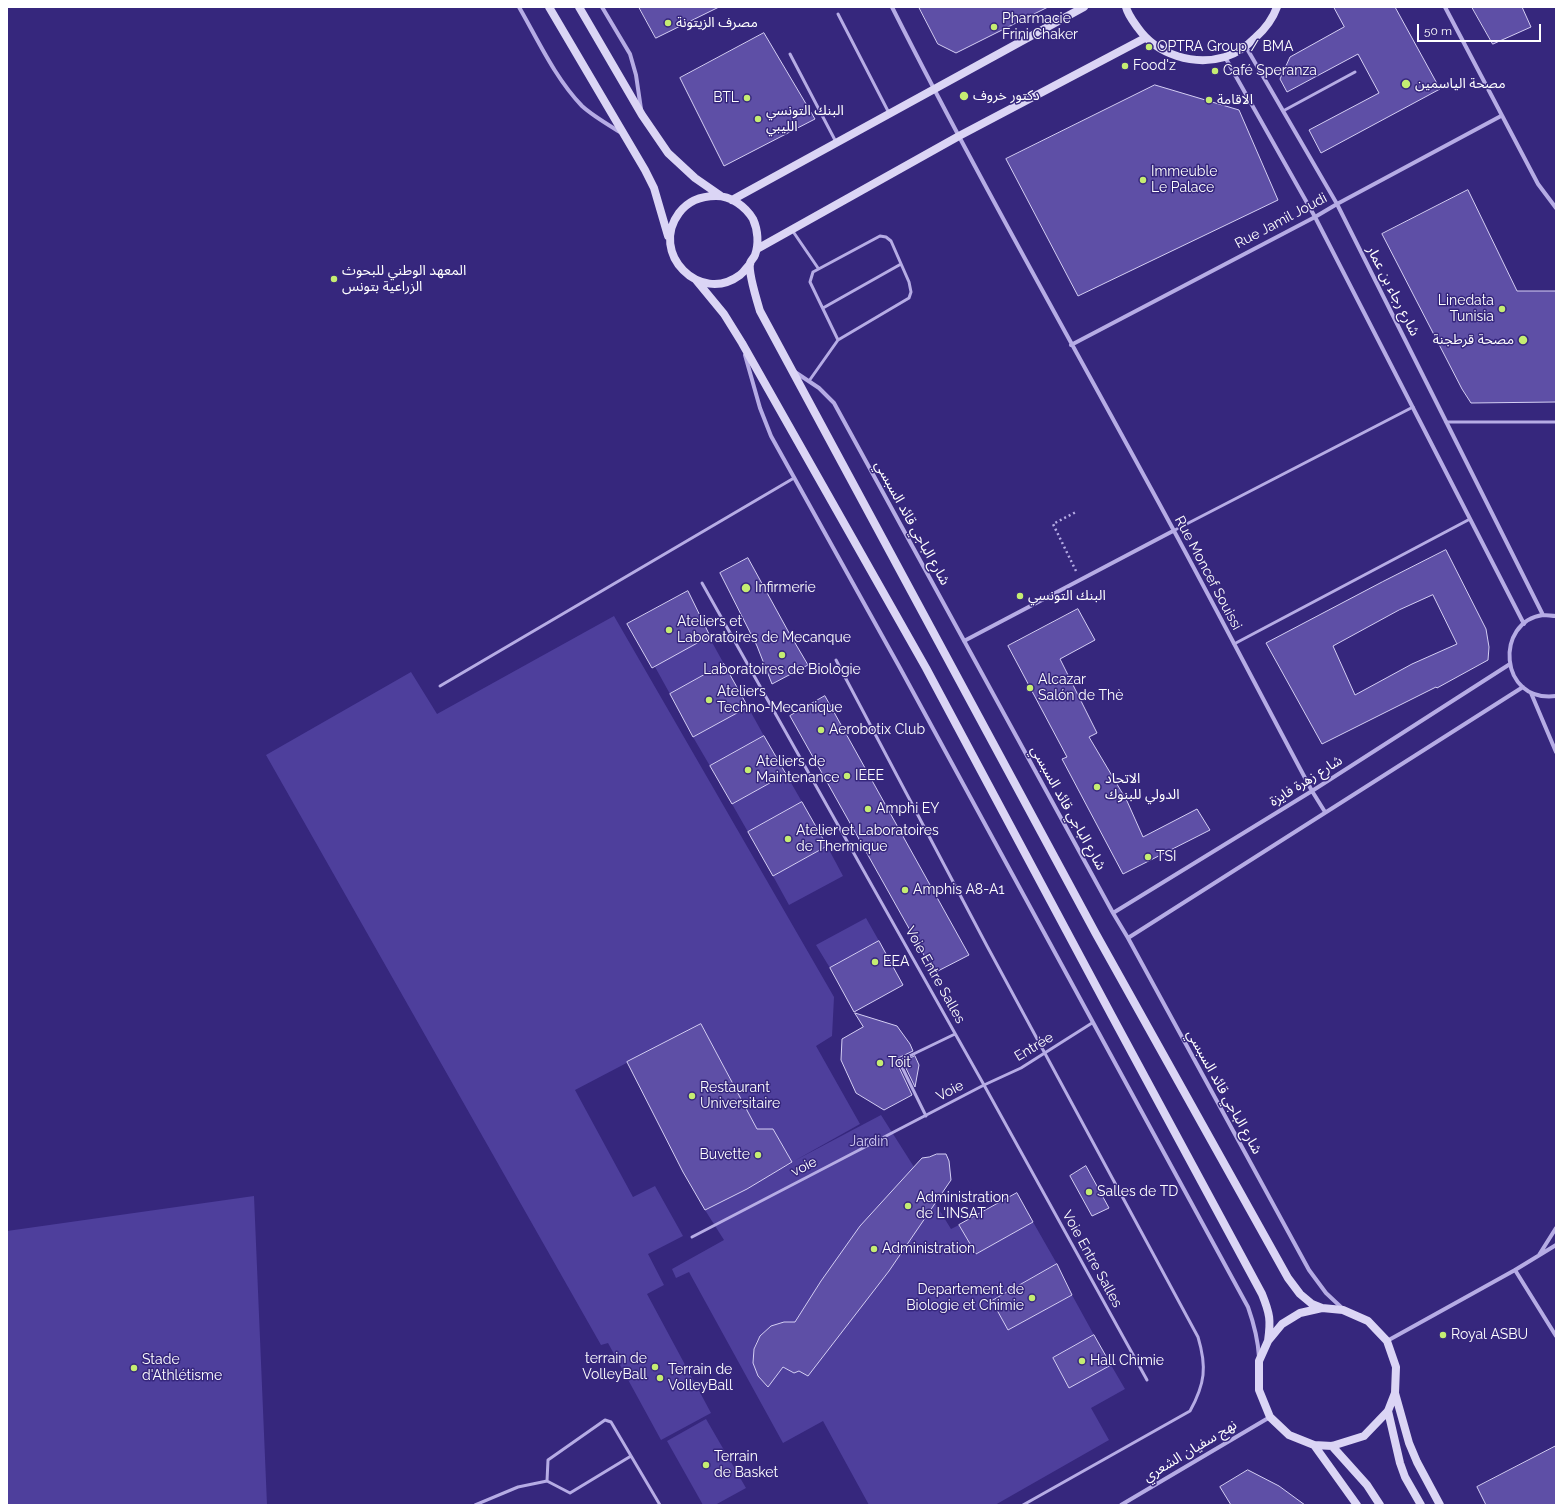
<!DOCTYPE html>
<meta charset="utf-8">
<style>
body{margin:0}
#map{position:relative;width:1563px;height:1512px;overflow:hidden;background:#36277d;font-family:Raleway,sans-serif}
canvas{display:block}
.frame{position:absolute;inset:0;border:8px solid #fff;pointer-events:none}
.scale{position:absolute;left:1417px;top:24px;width:124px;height:18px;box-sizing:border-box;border:2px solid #fff;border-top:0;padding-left:5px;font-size:12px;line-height:14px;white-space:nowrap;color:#fff;-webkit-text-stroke:3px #36277d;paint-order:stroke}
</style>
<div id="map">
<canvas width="1563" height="1512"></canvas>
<div class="frame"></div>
<div class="scale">50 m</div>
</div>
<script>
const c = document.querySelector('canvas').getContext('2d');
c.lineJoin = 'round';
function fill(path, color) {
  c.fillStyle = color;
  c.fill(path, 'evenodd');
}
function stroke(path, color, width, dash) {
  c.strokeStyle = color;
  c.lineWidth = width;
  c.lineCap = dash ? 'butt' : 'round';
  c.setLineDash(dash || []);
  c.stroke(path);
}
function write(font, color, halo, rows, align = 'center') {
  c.font = font + ' Raleway,"Noto Sans Arabic",sans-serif';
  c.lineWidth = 3;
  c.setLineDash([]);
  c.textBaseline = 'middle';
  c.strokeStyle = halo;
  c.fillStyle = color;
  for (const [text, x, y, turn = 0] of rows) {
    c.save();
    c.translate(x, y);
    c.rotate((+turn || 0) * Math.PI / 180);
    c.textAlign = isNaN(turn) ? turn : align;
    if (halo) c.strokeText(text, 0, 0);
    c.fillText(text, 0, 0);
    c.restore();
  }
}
const green = new Path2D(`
 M614,616l220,381 -2,39 -16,10 44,78 -66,37 87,-46 33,52 -54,59 -39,55 -26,41c-30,-1 -52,23 -37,53 2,4 6,8 10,11l15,-19 11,6 5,-2 34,-28 56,-72 46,-68 16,26 8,-4 17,29 57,-32 24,42 -65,37 16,29 64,-35 22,40 -41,23 16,30 42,-23 14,24 -34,19 18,32 -114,65h-126l-46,-84 -40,22 -94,-171 -13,6 -4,-9 52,-29 -19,-30 87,-47 -19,-34h-16l-56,-105 -126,66 58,107 22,-11 28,50 -35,18 16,31 -17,9 64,119 -50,27 -53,-97 -7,2 -335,-590 145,-83 26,42z
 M708,635l16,29 -54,30 -16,-29z
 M748,707l16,29 -54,30 -17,-29z
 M786,774l16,28 -54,30 -16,-28z
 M827,846l16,30 -54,29 -16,-29z
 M866,918l13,23 -49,27 -14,-23z
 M254,1196l13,309h-260v-274z
 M706,1419l40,69 -31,17h-12l-36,-64z`);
const building = new Path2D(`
 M639,7h80l-63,31z
 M919,7h129l-92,46 -18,-9z
 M1334,7h61l45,82 -119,64 -12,-23 70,-37 -21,-39 -71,38 -7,-13 10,-22 54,-30z
 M1472,7h50l9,20 -38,17z
 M764,33l51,86 -91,47 -44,-88z
 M1155,85l84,25 39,90 -200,96 -72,-137z
 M1468,190l49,101h39v111l-85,1 -9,-14 -80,-155z
 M1446,550l40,79 3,18 -1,13 -51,28 -1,-1 -114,57 -56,-101 116,-61zM1433,595l24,49 -45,20 -57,31 -22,-49 66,-36z
 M748,558l40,73 20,34 -36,19 -15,-38 -37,-73z
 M688,591l22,45 -58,32 -25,-44z
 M1078,609l17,31 -35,19 37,74 -8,4 38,64 16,36 54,-28 13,21 -87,44 -61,-115 5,-2 -59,-111z
 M724,664l24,43 -55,30 -23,-43z
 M825,696l144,259 -35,18 -144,-257z
 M764,736l22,38 -54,30 -22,-38z
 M802,802l25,44 -54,30 -25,-44z
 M879,941l24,44 -49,27 -24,-44z
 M855,1013l42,13 13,18 3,7 -15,7 -2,3 16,34 -28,15 -28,-17 -15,-33 1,-21 21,-12z
 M701,1024l56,105h16l19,33 -45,27 -42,21 -22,-38 -56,-110z
 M915,1056l4,9 -4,22 -12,-25z
 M937,1154h9l3,7 2,19 -62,91 -81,105 -9,-5 -5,2 -11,-6 -15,20 -10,-11 -5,-13 1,-14 6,-13 11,-10 13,-4h11l26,-41 39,-55 62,-68 7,-1z
 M1086,1166l23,42 -17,8 -22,-40z
 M1017,1193l16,29 -57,32 -17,-29z
 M1057,1264l15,31 -64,35 -16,-29z
 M1094,1335l17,30 -42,23 -16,-30z
 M1556,1446v59h-70l-9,-18z
 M1248,1470l31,16 26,19h-74l-11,-18z`);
const path = new Path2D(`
 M1076,571l-23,-47 23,-12`);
const lane = new Path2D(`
 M838,14l51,99
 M790,54l46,88
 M1283,111l72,-39
 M792,230l26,38
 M823,308l78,-44
 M809,381l29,-41 71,-42 2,-6 -2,-10 -18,-41 -5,-4 -6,-1 -67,36 -3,10 28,58
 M1446,422h110
 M1173,531l240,-124
 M702,583l282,502 163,295
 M1234,644l236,-125
 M836,660l151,286 211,391c9,30 7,47 -8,74l-167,94
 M440,686l354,-208
 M926,1116l-27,-55 56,-27
 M692,1237l292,-152 37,-17 71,-45
 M547,1481l1,-21 57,-40 6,2 49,83
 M475,1505l43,-18 29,-6 23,12 61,-37`);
const street = new Path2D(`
 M519,7c19,33 36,71 63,99 11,10 25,18 38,26
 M602,7l28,47 6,21 5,34
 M892,7c81,161 170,318 256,476 56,102 109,205 164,308l13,21
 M1445,7l93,177 18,24
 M1246,47l91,157 206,411
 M1225,57l90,160 209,407
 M1071,345l244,-128 22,-13 164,-88
 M745,355l15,53 11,28 129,232 348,639c6,17 10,32 11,50
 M795,372l24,16 15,15 279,510 15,25 181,332 17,23 16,15
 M1556,616c-4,0 -9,-1 -13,-1 -48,6 -45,88 13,81
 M964,641l209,-110
 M1531,693l25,59
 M1113,913l199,-122 198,-127
 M1128,938l395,-251
 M1539,1255l17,-27
 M1515,1270l41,66
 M1387,1341l128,-71 41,-25
 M1121,1505l149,-88`);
const secondary = new Path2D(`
 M549,7l96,163 9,18 14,48
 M579,7l63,108 26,38 27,25 26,18
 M1126,7c2,8 7,14 12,21 19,27 56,38 87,29 13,-4 22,-11 31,-20 9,-8 17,-19 21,-30
 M732,200l352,-193
 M757,249l202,-113 186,-98
 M750,264c-3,3 -6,8 -10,11 -40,30 -91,-22 -61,-62 9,-12 22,-17 37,-17 15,0 29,10 37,23 5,11 6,25 2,36 -1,3 -4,5 -5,8 -2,9 7,38 10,48l336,623 192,344 12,16 12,10 10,4 21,2 25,11 19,20 9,26 -1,26 -7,18 -24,25 -32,10 -18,-1 -25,-10 -19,-18 -11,-27v-29l9,-20 14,-17 18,-11 22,-5
 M696,280l28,34 18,29 184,325 186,348 150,278c8,20 9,26 6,47
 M1395,1393l14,50 8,19 23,43
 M1388,1411l12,52 5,14 16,28
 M1314,1445l43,60
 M1332,1446l35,39 13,20`);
const markers = [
 [668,23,4,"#c5ed72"],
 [994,27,4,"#c5ed72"],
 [1149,47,4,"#c5ed72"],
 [1125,66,4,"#c5ed72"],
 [1215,71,4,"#c5ed72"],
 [1406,84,5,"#c5ed72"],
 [964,96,5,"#c5ed72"],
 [747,98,4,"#c5ed72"],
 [1209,100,4,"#c5ed72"],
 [758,119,4,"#c5ed72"],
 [1143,180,4,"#c5ed72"],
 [334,279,4,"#c5ed72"],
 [1502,309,4,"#c5ed72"],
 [1523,340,5,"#c5ed72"],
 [746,588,5,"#c5ed72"],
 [1020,596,4,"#c5ed72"],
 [669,630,4,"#c5ed72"],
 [782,655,4,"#c5ed72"],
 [1030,688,4,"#c5ed72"],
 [709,700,4,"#c5ed72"],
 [821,730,4,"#c5ed72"],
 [748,770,4,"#c5ed72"],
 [847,776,4,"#c5ed72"],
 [1097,787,4,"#c5ed72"],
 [868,809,4,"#c5ed72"],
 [788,839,4,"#c5ed72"],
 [1148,857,4,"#c5ed72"],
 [905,890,4,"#c5ed72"],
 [875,962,4,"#c5ed72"],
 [880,1063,4,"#c5ed72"],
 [692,1096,4,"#c5ed72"],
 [758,1155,4,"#c5ed72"],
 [1089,1192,4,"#c5ed72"],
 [908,1206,4,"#c5ed72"],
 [874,1249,4,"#c5ed72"],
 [1032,1298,4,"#c5ed72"],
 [1443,1335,4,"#c5ed72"],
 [1082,1361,4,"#c5ed72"],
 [655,1367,4,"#c5ed72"],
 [134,1368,4,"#c5ed72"],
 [660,1378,4,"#c5ed72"],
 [706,1465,4,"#c5ed72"]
];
const poiNames = [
 ["Pharmacie",1002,19],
 ["Frini Chaker",1002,35],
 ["مصرف الزيتونة",676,23],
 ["OPTRA Group / BMA",1157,47],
 ["Food'z",1133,66],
 ["Café Speranza",1223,71],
 ["مصحة الياسمين",1415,84],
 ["دكتور خروف",973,96],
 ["BTL",739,98,"right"],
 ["الاقامة",1217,100],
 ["البنك التونسي",766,111],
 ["الليبي",766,127],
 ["Immeuble",1151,172],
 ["Le Palace",1151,188],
 ["المعهد الوطني للبحوث",342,271],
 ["الزراعية بتونس",342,287],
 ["Linedata",1494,301,"right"],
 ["Tunisia",1494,317,"right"],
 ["مصحة قرطجنة",1514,340,"right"],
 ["Infirmerie",755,588],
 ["البنك التونسي",1028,596],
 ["Ateliers et",677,622],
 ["Laboratoires de Mecanque",677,638],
 ["Laboratoires de Biologie",782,670,"center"],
 ["Alcazar",1038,680],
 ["Salón de Thè",1038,696],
 ["Ateliers",717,692],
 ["Techno-Mecanique",717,708],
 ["Aerobotix Club",829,730],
 ["Ateliers de",756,762],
 ["Maintenance",756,778],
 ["IEEE",855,776],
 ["الاتحاد",1105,779],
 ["الدولي للبنوك",1105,795],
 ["Amphi EY",876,809],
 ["Atelier et Laboratoires",796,831],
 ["de Thermique",796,847],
 ["TSI",1156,857],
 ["Amphis A8-A1",913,890],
 ["EEA",883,962],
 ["Toit",888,1063],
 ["Restaurant",700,1088],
 ["Universitaire",700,1104],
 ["Buvette",750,1155,"right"],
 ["Salles de TD",1097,1192],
 ["Administration",916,1198],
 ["de L'INSAT",916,1214],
 ["Administration",882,1249],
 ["Departement de",1024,1290,"right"],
 ["Biologie et Chimie",1024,1306,"right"],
 ["Royal ASBU",1451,1335],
 ["terrain de",647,1359,"right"],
 ["VolleyBall",647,1375,"right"],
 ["Stade",142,1360],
 ["d'Athlétisme",142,1376],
 ["Hall Chimie",1090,1361],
 ["Terrain de",668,1370],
 ["VolleyBall",668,1386],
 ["Terrain",714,1457],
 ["de Basket",714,1473]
];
const streetNames = [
 ["Rue Jamil Joudi",1281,221,-28],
 ["شارع رجاء بن عمار",1393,291,63],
 ["شارع الباجي قائد السبسي",912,523,61],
 ["Rue Moncef Souissi",1208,573,62],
 ["شارع زهرة فايزة",1306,781,-32],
 ["شارع الباجي قائد السبسي",1068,808,61],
 ["Voie Entre Salles",935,975,61],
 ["Entrée",1034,1047,-31],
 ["Voie",950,1091,-28],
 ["شارع الباجي قائد السبسي",1224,1092,61],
 ["voie",804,1167,-27],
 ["Voie Entre Salles",1092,1259,61],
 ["نهج سفيان الشعري",1190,1451,-31]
];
const parkNames = [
 ["Jardin",869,1142]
];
fill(green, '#4e3f9c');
fill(building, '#5e4fa6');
stroke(building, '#d5cff4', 1);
stroke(path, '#b6ace5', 2.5, [2, 3]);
stroke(lane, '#b6ace5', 3);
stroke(street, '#b6ace5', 4);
stroke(secondary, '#dbd5f5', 8);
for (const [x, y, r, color] of markers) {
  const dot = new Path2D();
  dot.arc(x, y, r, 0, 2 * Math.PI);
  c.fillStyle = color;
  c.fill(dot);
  stroke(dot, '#36277d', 1.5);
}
write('14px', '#fff', '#36277d', poiNames, 'left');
write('14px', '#fff', '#36277d', streetNames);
write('14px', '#d5cff4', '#36277d', parkNames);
</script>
